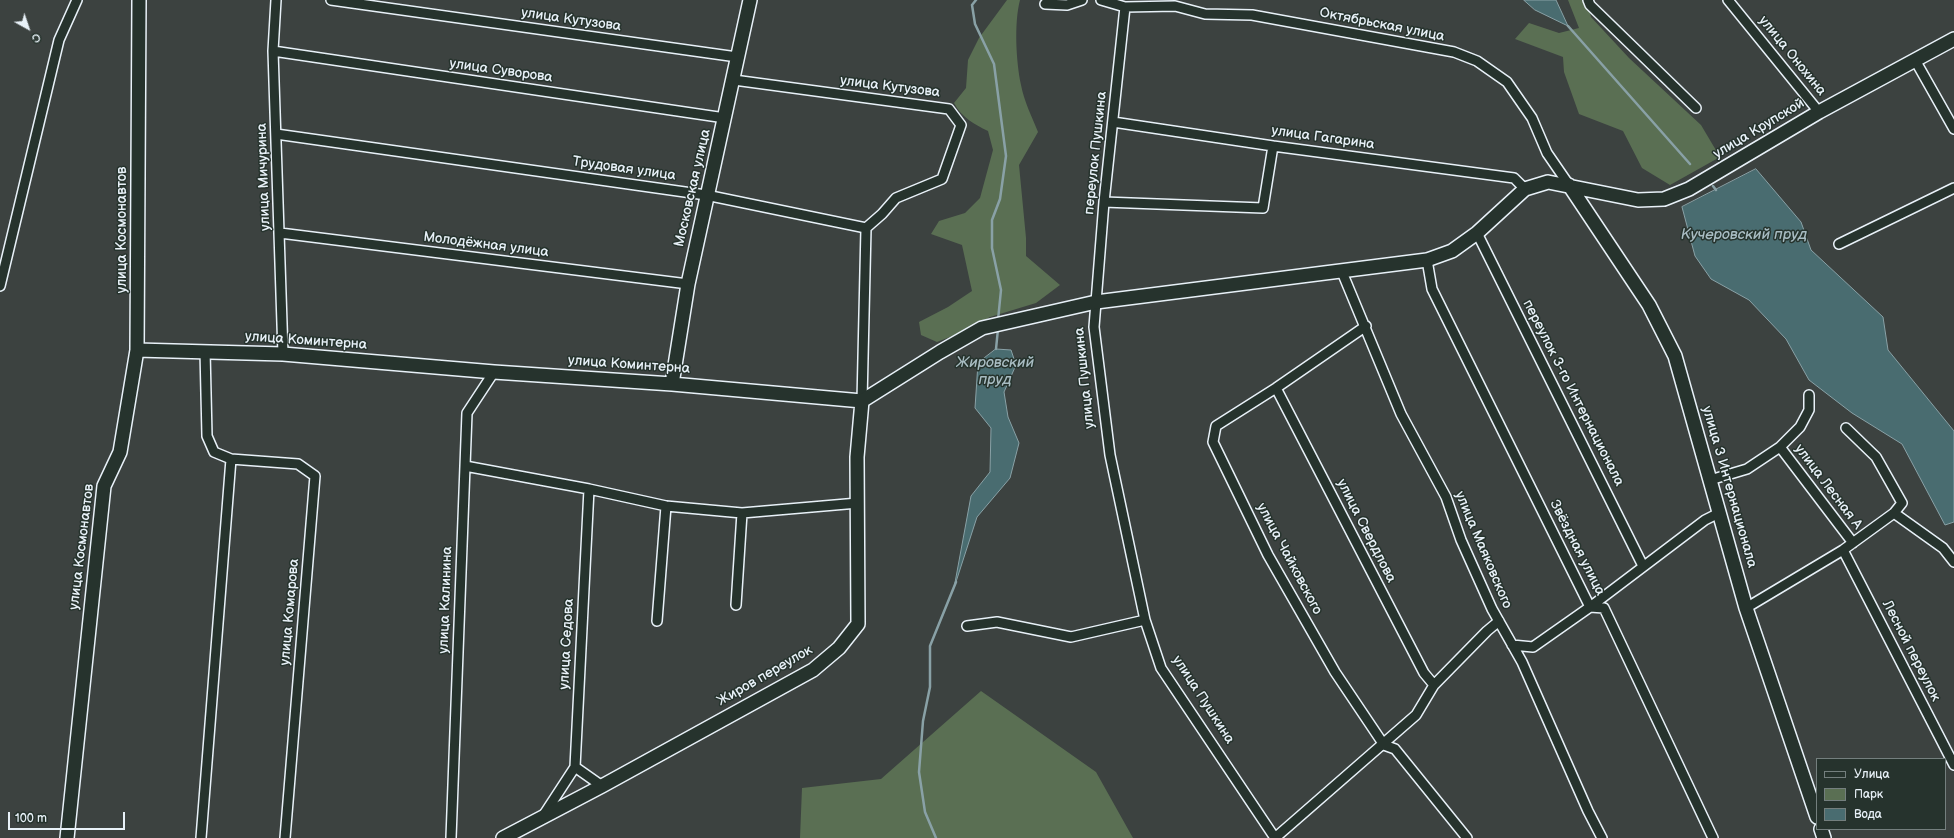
<!DOCTYPE html>
<meta charset="utf-8">
<style>
body{margin:0}
#map{position:relative;width:1954px;height:838px;overflow:hidden;background:#3c4240;font-family:"Balsamiq Sans",sans-serif}
canvas{display:block}
.legend{position:absolute;left:1816px;top:758px;width:130px;height:72px;box-sizing:border-box;background:#26332d;border:1px solid #747f7e;margin:0;padding:5px 7px;list-style:none;font-size:12px;color:#e8f1f8}
.legend li{display:flex;align-items:center;gap:8px;height:20px}
.legend b{width:20px;border:1px solid #747f7e}
.north{position:absolute;left:8px;top:8px;width:40px;height:40px;-webkit-text-stroke:3px #26332d;paint-order:stroke;rotate:140deg;font-size:11px;font-weight:700;line-height:16px;text-align:center;color:#e8f1f8}
.north::after{content:'';display:block;margin:auto;width:14px;height:18px;background:#e8f1f8;clip-path:polygon(50% 0,100% 100%,50% 72%,0 100%)}
.scale{position:absolute;left:8px;top:812px;width:117px;height:18px;box-sizing:border-box;border:2px solid #e8f1f8;border-top:0;padding-left:5px;font-size:12px;line-height:14px;white-space:nowrap;color:#e8f1f8;-webkit-text-stroke:3px #26332d;paint-order:stroke}
</style>
<div id="map">
<canvas width="1954" height="838"></canvas>
<ul class="legend">
<li><b style="height:5px;background:#26332d"></b>Улица</li>
<li><b style="height:11px;background:#5a6f53"></b>Парк</li>
<li><b style="height:11px;background:#496c70"></b>Вода</li>
</ul>
<div class="north">С</div>
<div class="scale">100 m</div>
</div>
<script>
const c = document.querySelector('canvas').getContext('2d');
c.lineJoin = 'round';
function fill(path, color) {
  c.fillStyle = color;
  c.fill(path, 'evenodd');
}
function stroke(path, color, width, dash) {
  c.strokeStyle = color;
  c.lineWidth = width;
  c.lineCap = dash ? 'butt' : 'round';
  c.setLineDash(dash || []);
  c.stroke(path);
}
function write(font, color, halo, rows, align = 'center') {
  c.font = font + ' "Balsamiq Sans",sans-serif';
  c.lineWidth = 3;
  c.setLineDash([]);
  c.textBaseline = 'middle';
  c.strokeStyle = halo;
  c.fillStyle = color;
  for (const [text, x, y, turn = 0] of rows) {
    c.save();
    c.translate(x, y);
    c.rotate((+turn || 0) * Math.PI / 180);
    c.textAlign = isNaN(turn) ? turn : align;
    if (halo) c.strokeText(text, 0, 0);
    c.fillText(text, 0, 0);
    c.restore();
  }
}
const green = new Path2D(`
 M1007,0h13c-6,23 -4,61 1,85 3,16 11,32 17,47l-19,33 7,73v18l34,29 -24,18 -46,14 -25,14 -28,11 -16,-7 -2,-13 29,-15 24,-16 -10,-46 -31,-11 8,-13 26,-8 15,-15 13,-48 -5,-19c-14,-7 -26,-13 -34,-28l12,-15 2,-28 11,-22z
 M1568,0h19l4,17 38,41 72,67 19,32 -50,28 -28,-17 -19,-37 -44,-17 -15,-42 -1,-15 -48,-18 14,-16 30,10 20,-5z
 M981,691l115,81 37,66h-333l2,-50 79,-9z`);
const water = new Path2D(`
 M1524,0h32l12,26 -33,-16z
 M1756,169l45,53 10,28 72,67 5,33 66,81v91l-9,3 -43,-81 -50,-31 -43,-33 -23,-41 -37,-39 -38,-21 -16,-23 -13,-49z
 M996,349l15,1 5,15 -12,27 4,25 11,26 -9,35 -33,39 -23,71 17,-92 19,-24 1,-44 -16,-20 3,-45z`);
const stream = new Path2D(`
 M976,0l-4,5 3,19 19,40 12,92 -6,43 -8,21v28l9,42 -3,30
 M1568,26l122,138
 M1713,186l3,4
 M996,349l2,-20
 M936,838l-11,-26 -6,-40 4,-51 7,-34v-41l26,-64`);
const street = new Path2D(`
 M276,0l-3,51 10,303
 M331,0l406,57
 M1101,0l24,7 50,-1 30,8 47,1 202,37 23,9 30,21 25,36 15,35 22,32
 M1588,0l2,5 106,103
 M1728,0l91,112
 M1045,4l22,1 15,-5
 M1125,7l-21,195 -10,125 16,128 35,165 16,48 114,170 141,-123 18,-30 53,-54 12,-10
 M273,51l452,67
 M1915,60l39,69
 M734,80l215,29 12,16 -19,54 -46,19 -14,16 -16,14
 M1113,122l160,24 241,32 11,11
 M276,134l430,61 160,33
 M1104,202l159,6 10,-62
 M280,233l408,51
 M1477,233l166,333
 M1839,244l115,-56
 M1427,260l5,29 158,318 14,1 109,230
 M1342,272l59,142 45,83 15,43 31,69 30,53 66,149 14,27
 M0,286l59,-246 18,-40
 M1366,326l-90,62 -60,38 -3,16 55,113 67,117 49,73 11,4 72,89
 M205,351l2,85 7,16 17,7 67,5 17,12 -30,362
 M1276,388l148,285 10,12
 M862,401l4,-173
 M1846,428l30,29 26,46 -8,10 49,35 11,14
 M1780,447l73,96
 M465,466l124,23 77,17 76,7 116,-10
 M1710,480l37,-11 33,-22 20,-20 9,-17v-15
 M589,489l-14,278 27,19
 M1843,550l111,215
 M736,605l6,-92
 M1746,608l97,-58 51,-37
 M657,621l9,-115
 M967,626l30,-4 74,15 74,-17
 M1512,645l21,2 57,-40 115,-87 14,-7
 M543,816l32,-49
 M201,838l30,-379
 M451,838l16,-425 27,-41`);
const secondary = new Path2D(`
 M1569,185l80,120 26,51 71,252 71,209
 M137,350l146,4 211,18 178,12 190,17 78,-49 42,-24 114,-26 331,-42 25,-9 25,-18 48,-44 23,-7 90,18 26,-1 25,-10 130,-77 135,-73
 M672,384l16,-100 62,-284
 M1821,829l3,9
 M67,838l37,-352 16,-34 17,-102 2,-350
 M503,838l99,-52 211,-116 26,-22 19,-24 -1,-167 5,-56`);
const streetNames = [
 ["улица Кутузова",571,20,8],
 ["Октябрьская улица",1382,25,11],
 ["улица Онохина",1792,56,51],
 ["улица Суворова",501,71,8],
 ["улица Кутузова",890,87,7],
 ["улица Крупской",1759,129,-31],
 ["улица Гагарина",1323,138,8],
 ["переулок Пушкина",1096,153,-84],
 ["Трудовая улица",624,169,8],
 ["улица Мичурина",264,177,-92],
 ["Московская улица",693,188,-77],
 ["улица Космонавтов",122,230,-90],
 ["Молодёжная улица",486,245,7],
 ["улица Коминтерна",306,341,4],
 ["улица Коминтерна",629,365,4],
 ["улица Пушкина",1085,378,-96],
 ["переулок 3-го Интернационала",1573,393,63],
 ["улица 3 Интернационала",1729,487,74],
 ["улица Лесная А",1828,487,53],
 ["улица Свердлова",1366,531,63],
 ["улица Космонавтов",82,547,-83],
 ["Звёздная улица",1577,548,63],
 ["улица Маяковского",1483,550,67],
 ["улица Чайковского",1289,559,62],
 ["улица Калинина",446,600,-88],
 ["улица Комарова",290,612,-85],
 ["улица Седова",567,644,-87],
 ["Лесной переулок",1911,651,63],
 ["Жиров переулок",765,676,-30],
 ["улица Пушкина",1203,700,57]
];
const waterNames = [
 ["Кучеровский пруд",1744,235],
 ["Жировский",995,363],
 ["пруд",995,380]
];
fill(green, '#5a6f53');
fill(water, '#496c70');
stroke(water, '#89a1a6', 1);
stroke(stream, '#89a1a6', 2.5);
stroke(street, '#e8f1f8', 12);
stroke(secondary, '#e8f1f8', 16);
stroke(street, '#26332d', 9);
stroke(secondary, '#26332d', 13);
write('14px', '#e8f1f8', '#26332d', streetNames);
write('italic 15px', '#a8bcc2', '#26332d', waterNames);
</script>
